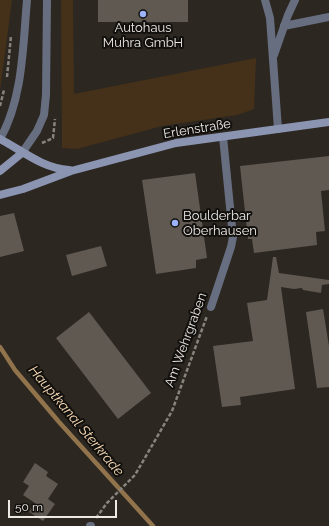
<!DOCTYPE html>
<meta charset="utf-8">
<style>
body{margin:0}
#map{position:relative;width:329px;height:526px;overflow:hidden;background:#2c2721;font-family:Raleway,sans-serif}
canvas{display:block}
.scale{position:absolute;left:8px;top:500px;width:109px;height:18px;box-sizing:border-box;border:2px solid #edeae6;border-top:0;padding-left:5px;font-size:12px;line-height:14px;white-space:nowrap;color:#edeae6;-webkit-text-stroke:3px #12100d;paint-order:stroke}
</style>
<div id="map">
<canvas width="329" height="526"></canvas>
<div class="scale">50 m</div>
</div>
<script>
const c = document.querySelector('canvas').getContext('2d');
c.lineJoin = 'round';
function fill(path, color) {
  c.fillStyle = color;
  c.fill(path, 'evenodd');
}
function stroke(path, color, width, dash) {
  c.strokeStyle = color;
  c.lineWidth = width;
  c.lineCap = dash ? 'butt' : 'round';
  c.setLineDash(dash || []);
  c.stroke(path);
}
function write(font, color, halo, rows, align = 'center') {
  c.font = font + ' Raleway,sans-serif';
  c.lineWidth = 4;
  c.setLineDash([]);
  c.textBaseline = 'middle';
  c.strokeStyle = halo;
  c.fillStyle = color;
  for (const [text, x, y, turn = 0] of rows) {
    c.save();
    c.translate(x, y);
    c.rotate((+turn || 0) * Math.PI / 180);
    c.textAlign = isNaN(turn) ? turn : align;
    if (halo) c.strokeText(text, 0, 0);
    c.fillText(text, 0, 0);
    c.restore();
  }
}
const green = new Path2D(`
 M0,0h12l-12,91z
 M61,0h12l1,94 182,-36 -2,51 -17,6 -75,11 -85,23 -15,-1z`);
const stream = new Path2D(`
 M0,347l15,23 44,52 94,104`);
const building = new Path2D(`
 M98,0h90v22h-90z
 M329,156v34l-8,1 4,40 -9,1 1,13 -63,8 -2,-14h-4l-8,-73z
 M195,173l12,85 -11,2v8l-40,6 -14,-94z
 M14,213l10,38 -24,6v-41z
 M101,246l6,20 -35,10 -6,-21z
 M273,257h3l3,16 50,7v4l-7,1 -1,8 -18,-3 -1,-2 -8,1 -13,-2 14,102 -55,8 1,8 -19,2 -9,-61 40,-5 -6,-38 20,-3z
 M323,309l6,37v41l-12,1 -11,-76z
 M89,312l62,81 -33,26 -62,-81z
 M35,463l13,9 -2,4 12,8 -10,15 7,5 -12,17 -14,-9 6,-9 -12,-8 6,-9 -6,-4z`);
const path = new Path2D(`
 M7,77l4,-41
 M0,106l4,-16
 M42,143l11,-5 2,-19
 M96,518l11,-15 28,-28 37,-64 35,-95`);
const service = new Path2D(`
 M284,26l45,-9`);
const minor = new Path2D(`
 M265,0l5,18 8,111
 M274,55l14,-40 7,-15
 M211,307l20,-60 2,-10 -10,-100
 M90,526h1`);
const tertiary = new Path2D(`
 M0,139c23,-40 23,-94 27,-139
 M22,153l15,-22 7,-16 2,-20 1,-95`);
const secondary = new Path2D(`
 M0,139c23,12 42,29 69,31
 M0,171l22,-18
 M0,195l23,-6 48,-18 105,-28 153,-21`);
const markers = [
 [143,14,4,"#9cb4fd"],
 [175,223,4,"#9cb4fd"]
];
const poiNames = [
 ["Autohaus",143,28],
 ["Muhra GmbH",143,43],
 ["Boulderbar",183,216,"left"],
 ["Oberhausen",183,231,"left"]
];
const streetNames = [
 ["Erlenstraße",197,129,-9],
 ["Am Wehrgraben",186,340,-70]
];
const waterNames = [
 ["Hauptkanal Sterkrade",76,421,50]
];
fill(green, '#453119');
stroke(stream, '#91734c', 4.5);
fill(building, '#5f5952');
stroke(path, '#87837e', 2.5, [4, 2]);
stroke(service, '#676e80', 8);
stroke(minor, '#676e80', 8);
stroke(tertiary, '#676e80', 8);
stroke(secondary, '#8b95b2', 8);
for (const [x, y, r, color] of markers) {
  const dot = new Path2D();
  dot.arc(x, y, r, 0, 2 * Math.PI);
  c.fillStyle = color;
  c.fill(dot);
  stroke(dot, '#12100d', 1.5);
}
write('13px', '#edeae6', '#12100d', poiNames);
write('13px', '#edeae6', '#12100d', streetNames);
write('italic 14px', '#f9dbb7', '#12100d', waterNames);
</script>
